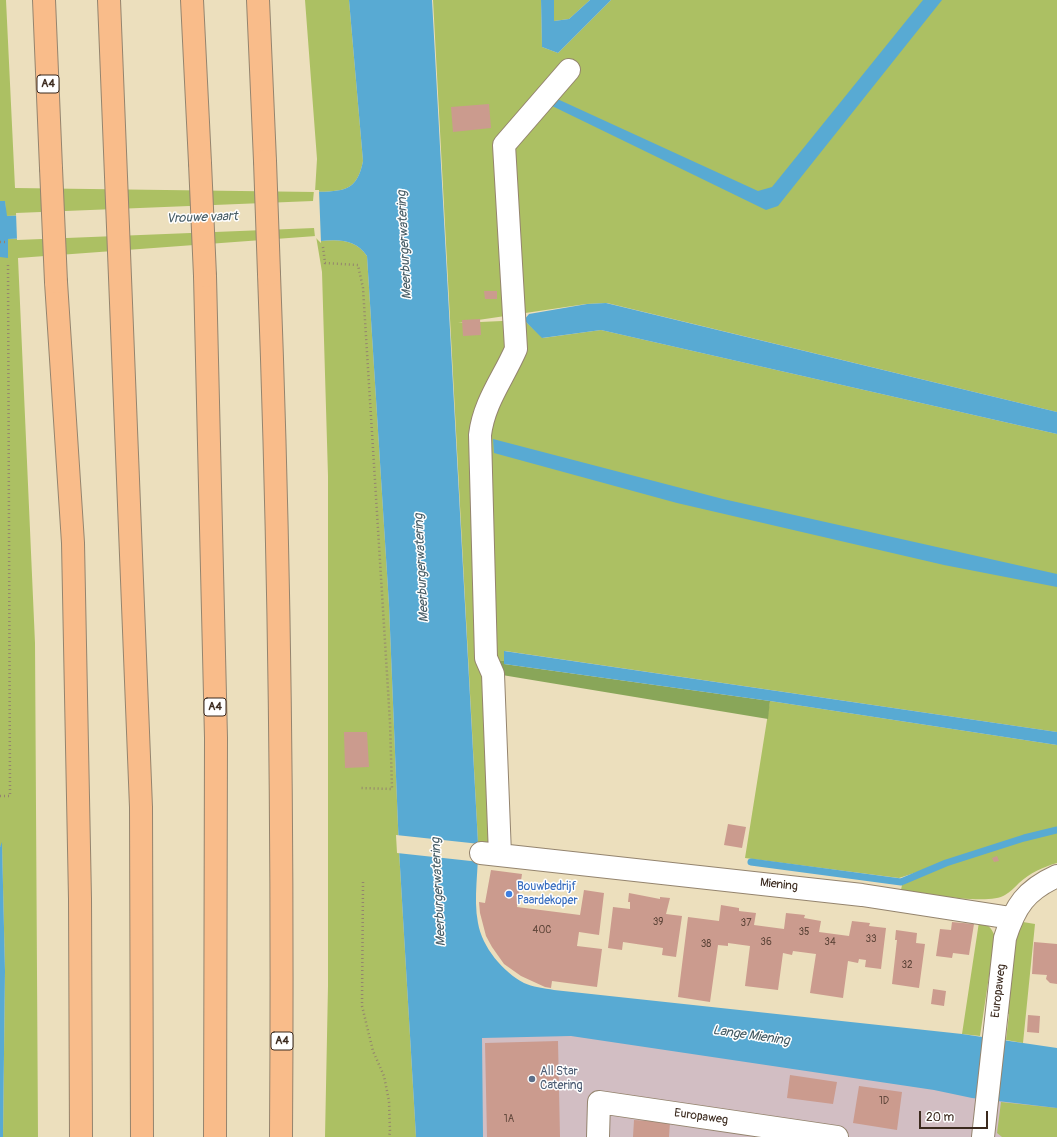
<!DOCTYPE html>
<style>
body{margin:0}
#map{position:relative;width:1057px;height:1137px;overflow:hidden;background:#ecdfbd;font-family:Pangolin,sans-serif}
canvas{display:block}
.scale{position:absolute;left:919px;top:1111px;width:69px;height:18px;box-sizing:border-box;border:2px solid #3b2a1e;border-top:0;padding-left:5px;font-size:12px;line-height:14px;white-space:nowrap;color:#3b2a1e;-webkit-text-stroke:3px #fff;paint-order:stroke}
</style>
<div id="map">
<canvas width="1057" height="1137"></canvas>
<div class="scale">20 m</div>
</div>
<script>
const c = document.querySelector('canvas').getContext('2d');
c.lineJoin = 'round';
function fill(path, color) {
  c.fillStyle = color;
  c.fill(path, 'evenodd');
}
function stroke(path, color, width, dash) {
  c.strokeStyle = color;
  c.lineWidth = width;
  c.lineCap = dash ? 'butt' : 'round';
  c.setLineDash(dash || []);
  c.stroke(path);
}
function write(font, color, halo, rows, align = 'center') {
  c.font = font + ' Pangolin,sans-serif';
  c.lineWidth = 3;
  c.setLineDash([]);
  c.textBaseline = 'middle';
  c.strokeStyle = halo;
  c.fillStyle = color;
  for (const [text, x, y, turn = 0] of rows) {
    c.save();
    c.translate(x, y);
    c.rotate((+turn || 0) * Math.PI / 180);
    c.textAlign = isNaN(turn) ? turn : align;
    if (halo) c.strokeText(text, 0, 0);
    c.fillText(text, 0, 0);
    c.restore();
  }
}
const industrial = new Path2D(`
 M473,1010l584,86v41h-584z`);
const green = new Path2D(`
 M0,0h6l9,188 300,4 2,-33 -12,-159h44l14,161c-6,31 -20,30 -48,31v11l-309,13 -1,-15h-5z
 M433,0h108l1,47 16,6 53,-53h446v412l-450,-109 -21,1 -128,19 66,-3 19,18 58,-8 456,104v298l-552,-81 -1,10 -14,-2 3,185 -15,-1z
 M554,0h36l-21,19 -15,2z
 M316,226l5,15c19,-2 35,-1 46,15l22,349 10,245 17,287h-91l3,-151v-510l-6,-204 -6,-36 -298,22 17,385 3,494h-35l2,-166 -3,-127 -2,3v-590h8v-18z
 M770,701l287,44v118c-14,4 -27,10 -38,20 -4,4 -9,9 -14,12 -16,11 -82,-2 -104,-5l1,-5 40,-21 -43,14 -154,-20z
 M979,922c9,1 12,6 16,14l-15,100 -18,-2z
 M1023,922l12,2 -12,119 -17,-3 3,-26 -3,-1c3,-24 4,-71 17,-91z
 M1001,1102l56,6v29h-55l-5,-4z`);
const forest = new Path2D(`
 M490,659l14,2v3l266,37 -2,18 -272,-45z`);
const water = new Path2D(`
 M349,0h83l46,843c1,27 -5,54 0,80 4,24 25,49 46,60 8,4 20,5 30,7l408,44 95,14v60l-85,-10 -38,-8 -363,-54 -89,2 1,99h-67l-17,-287 -10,-245 -22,-349c-11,-16 -27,-17 -46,-15l-5,-5v-10l-308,13v19l-8,-1v-56h5l2,15 308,-13v-11c28,-1 42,0 48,-31z
 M541,0h13v21l15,-2 21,-19h21l-53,53 -16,-6z
 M923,0h19l-164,206 -12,4 -218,-106 5,-7 205,94 14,-4z
 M606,303l451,109v22l-456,-104 -59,8 -18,-18 5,-6 58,-10z
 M493,439l230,60 334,75v13l-113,-22 -267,-62 -183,-50z
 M504,651l553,81v13l-287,-44 -266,-37z
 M2,842l3,129 -2,166h-3v-290z`);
const pier = new Path2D(`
 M314,190h5l2,53 -6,-6 -1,-9 -297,12 -1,-27 297,-12z
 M396,835l84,9v18l-83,-9z`);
const stream = new Path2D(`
 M751,862l150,20 45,-19 78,-25 33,-8`);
const building = new Path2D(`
 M489,104l2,24 -38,4 -2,-25z
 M484,291h13v8h-12z
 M480,319l1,16 -18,1 -1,-16z
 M344,732h23l2,35 -24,1z
 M728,824l18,3 -4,21 -18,-3z
 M997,856l2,5 -5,1 -2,-4z
 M491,870l31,4 -5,33 63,8 4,-25 20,3 -5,42 -20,-3 -2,14 25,3 -5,38 -45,-6 -1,7 -6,-1 -24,-11 -17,-12 -12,-17 -6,-11 -6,-23 -1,-11 6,1z
 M629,893l31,6v-2l10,1 -4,16 16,2 -6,41 -14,-2 1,-7 -40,-6 -1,8 -14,-2 5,-41 17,2v-7h-2z
 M721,905l18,3v3l17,2 -2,12 30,4 2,-16 19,2 -1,3 17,3 -2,11 30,4 3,-15 18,2 -1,3 17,2 -5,41 -16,-2 1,-7 -7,-1 -1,4 -10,-2 -5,37 -33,-5 6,-39 -23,-3 -1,4 -9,-2 -5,37 -33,-4 5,-40 -22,-3v3l-10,-1 -8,57 -32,-5 10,-80 31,4z
 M952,922l22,2 -5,31 -16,-2 -1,5 -16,-2 4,-27 11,1z
 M896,930l21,3 -1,10 9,1 -6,44 -27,-4 5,-44h-2z
 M1034,942l23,2v40l-7,-1 -4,-4 1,-4 -15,-1z
 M933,989l13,2 -2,15 -13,-2z
 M1028,1015l12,1 -1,17 -12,-1z
 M558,1041l2,96h-73l-2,-94z
 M790,1075l47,7 -4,22 -46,-6z
 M859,1086l43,6 -5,38 -44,-7z
 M634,1120l36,2 -1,15h-36z`);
const path = new Path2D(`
 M0,242h7
 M323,247l2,16 33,2 5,23 27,434 2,67 -33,-1
 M0,796h10l-2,-534
 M363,882l-1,124 11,45 11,25 5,25 1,31 -1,5`);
const minor = new Path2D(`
 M481,853l381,42 149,23
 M500,855l-7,-181 -7,-16 -6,-223c4,-33 23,-56 36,-86l-12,-204 65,-75
 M598,1137l1,-35 238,35
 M983,1137l22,-199c10,-32 21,-48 52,-62`);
const highway = new Path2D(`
 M44,0l7,168
 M109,0l32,807 1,330
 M192,0l8,163
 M258,0l7,161
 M269,274c11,288 14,575 12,863
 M205,276l11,462 -1,399
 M56,282l17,261 7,356 1,238`);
const highwayBridge = new Path2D(`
 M265,161l4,113
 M200,163l5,113
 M51,168l5,114`);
const markers = [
 [509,894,4,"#3f7fe0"],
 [532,1079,4,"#5c6f8a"]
];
const numberNames = [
 ["39",658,922],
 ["37",746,923],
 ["40C",542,930],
 ["35",804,932],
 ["33",871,939],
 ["36",766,942],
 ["34",830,942],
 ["38",706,944],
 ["32",907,965],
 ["1D",884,1101],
 ["1A",509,1119]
];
const shields = [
 [48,84,22],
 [215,707,22],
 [282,1041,22]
];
const shieldNames = [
 ["A4",48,84],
 ["A4",215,707],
 ["A4",282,1041]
];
const streetNames = [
 ["Miening",779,885,6],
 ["Europaweg",999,991,-83],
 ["Europaweg",701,1117,8]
];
const shopNames = [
 ["Bouwbedrijf",517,887],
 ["Paardekoper",517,901]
];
const serviceNames = [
 ["All Star",540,1072],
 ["Catering",540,1086]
];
const waterNames = [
 ["Vrouwe vaart",202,218,-2],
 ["Meerburgerwatering",405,245,-93],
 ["Meerburgerwatering",422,568,-93],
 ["Meerburgerwatering",439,892,-93],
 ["Lange Miening",751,1036,8]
];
fill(industrial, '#d2bec3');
fill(green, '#acc063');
fill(forest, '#89a659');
fill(water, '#58aad3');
fill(pier, '#ecdfbd');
stroke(stream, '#58aad3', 7);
fill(building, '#cb9b8e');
stroke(minor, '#94846e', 24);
stroke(highway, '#94846e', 24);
stroke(path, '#94846e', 2.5, [1, 3]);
stroke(minor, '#fff', 22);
stroke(highway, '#f9bc8a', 22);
stroke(highwayBridge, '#94846e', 24, []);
stroke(highwayBridge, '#f9bc8a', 22);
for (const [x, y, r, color] of markers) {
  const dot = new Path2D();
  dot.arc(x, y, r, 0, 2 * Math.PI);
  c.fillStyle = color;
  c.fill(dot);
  stroke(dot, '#fff', 1.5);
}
write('10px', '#5f463a', null, numberNames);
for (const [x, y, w] of shields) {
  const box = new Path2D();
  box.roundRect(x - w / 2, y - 9, w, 18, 3);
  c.fillStyle = '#fff';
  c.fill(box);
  stroke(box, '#3b2a1e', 1);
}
write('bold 11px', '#3b2a1e', null, shieldNames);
write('12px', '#3b2a1e', '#fff', streetNames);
write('12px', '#366cbe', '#fff', shopNames, 'left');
write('12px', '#4e5e75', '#fff', serviceNames, 'left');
write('italic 13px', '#475d66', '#fff', waterNames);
</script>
